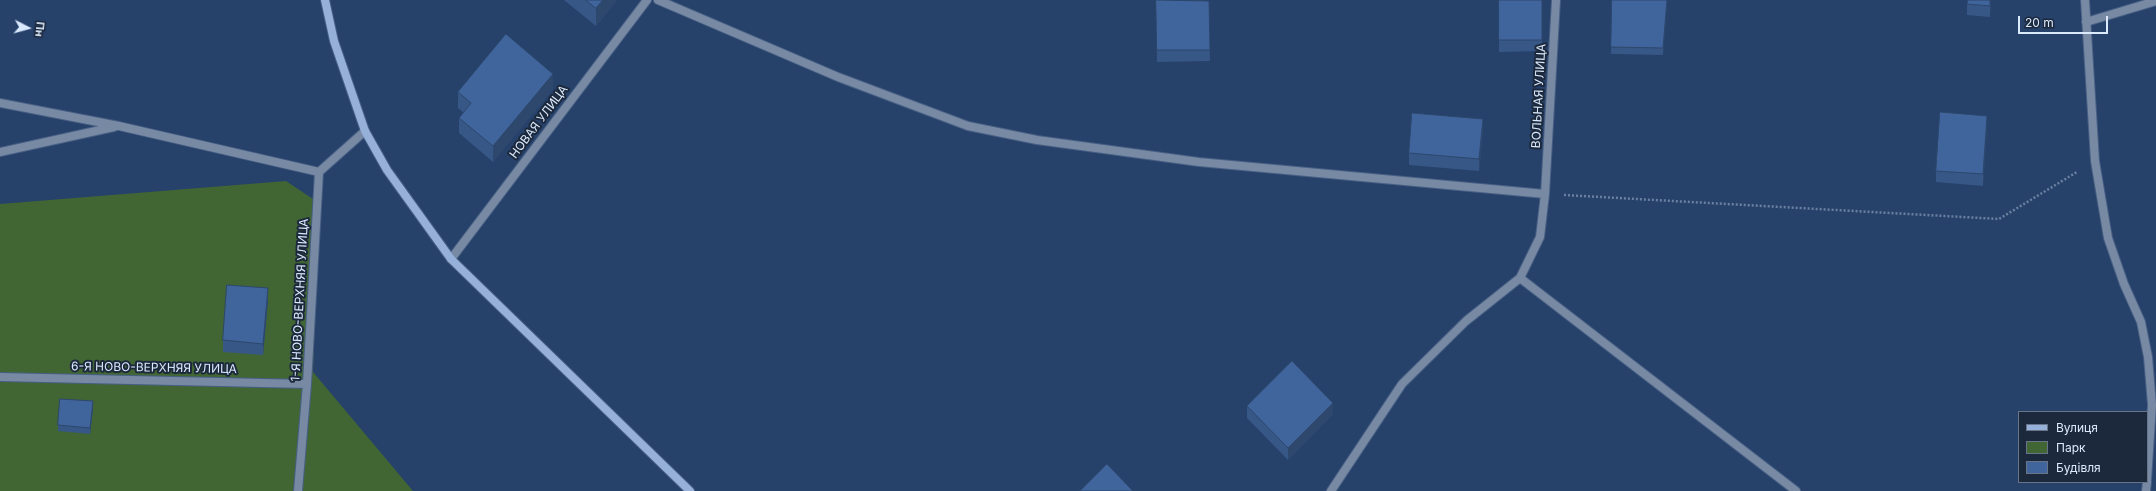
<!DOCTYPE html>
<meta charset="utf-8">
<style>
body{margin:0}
#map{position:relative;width:2156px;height:491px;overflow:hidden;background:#26416a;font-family:Inter,sans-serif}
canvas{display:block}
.legend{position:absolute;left:2018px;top:411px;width:130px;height:72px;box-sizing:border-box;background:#1c283b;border:1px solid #687589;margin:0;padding:5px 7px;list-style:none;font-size:12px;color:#dbe9fd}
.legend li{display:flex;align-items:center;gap:8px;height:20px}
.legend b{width:20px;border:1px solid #687589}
.north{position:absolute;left:8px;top:8px;width:40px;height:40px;-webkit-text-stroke:3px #1c283b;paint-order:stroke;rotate:96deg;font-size:11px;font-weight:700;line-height:16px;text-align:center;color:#dbe9fd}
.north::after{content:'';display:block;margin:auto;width:14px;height:18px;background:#dbe9fd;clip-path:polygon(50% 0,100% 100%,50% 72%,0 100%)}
.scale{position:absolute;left:2018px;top:16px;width:90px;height:18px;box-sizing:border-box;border:2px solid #dbe9fd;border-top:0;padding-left:5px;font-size:12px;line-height:14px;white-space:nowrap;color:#dbe9fd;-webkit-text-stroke:3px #1c283b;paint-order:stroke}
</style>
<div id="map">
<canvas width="2156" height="491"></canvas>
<ul class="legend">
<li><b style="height:5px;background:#95b0d9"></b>Вулиця</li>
<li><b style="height:11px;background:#416634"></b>Парк</li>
<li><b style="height:11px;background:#40659c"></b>Будівля</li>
</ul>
<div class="north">Пн</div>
<div class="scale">20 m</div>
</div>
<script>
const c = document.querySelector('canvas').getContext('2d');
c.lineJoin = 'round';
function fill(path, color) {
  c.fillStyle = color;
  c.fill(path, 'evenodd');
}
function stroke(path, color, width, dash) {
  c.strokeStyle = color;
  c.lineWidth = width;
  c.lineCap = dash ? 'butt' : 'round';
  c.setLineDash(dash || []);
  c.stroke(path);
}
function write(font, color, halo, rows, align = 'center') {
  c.font = font + ' Inter,sans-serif';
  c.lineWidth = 4;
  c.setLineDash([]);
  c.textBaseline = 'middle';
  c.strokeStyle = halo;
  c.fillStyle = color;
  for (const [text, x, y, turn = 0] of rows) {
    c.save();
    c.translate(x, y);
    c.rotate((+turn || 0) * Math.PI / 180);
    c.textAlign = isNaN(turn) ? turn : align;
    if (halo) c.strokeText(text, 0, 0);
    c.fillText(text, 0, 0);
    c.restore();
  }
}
const green = new Path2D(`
 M286,181l33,22 -6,169 100,119h-413v-287z`);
const path = new Path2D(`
 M1564,195l435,24 78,-47`);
const street = new Path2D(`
 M658,0l180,77 130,49 69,14 162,22 346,32
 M2085,0l10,161 13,77 16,46 17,38 7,35 4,48 -5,75
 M2086,22l70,-21
 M0,103l119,23 200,46
 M0,152l114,-25
 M451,259l196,-259
 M1520,278l276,213
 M0,377l307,7
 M298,491l9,-107 12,-212 46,-41
 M1331,491l71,-107 64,-63 54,-43 20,-41 5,-43 11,-194
 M2146,491l1,-9`);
const secondary = new Path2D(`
 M325,0l9,41 31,90 22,39 64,89 239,232`);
const wall = new Path2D(`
 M564,0h53l-21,26z
 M1156,0l53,1 1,60 -53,1z
 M1499,0h43v51l-43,1z
 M1612,0h55l-4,55 -52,-1z
 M1991,0l-1,17 -23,-2v-11z
 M553,89l-60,73 -34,-29v-15l5,-5 -6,-5v-16z
 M1987,127l-4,59 -47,-4v-11z
 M1483,131l-4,40 -70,-6v-12z
 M268,300l-5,55 -40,-3v-12z
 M1247,406l86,8 -45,46 -41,-42z
 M93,408l-3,26 -32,-3v-6z`);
const shadedWall = new Path2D(`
 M603,0h14l-21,26v-18z
 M1990,0h1l-1,17z
 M553,74v15l-60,73v-16z
 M1987,116v11l-4,59v-12z
 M1483,119v12l-4,40v-12z
 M268,288v12l-5,55v-11z
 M93,401v7l-3,26v-6z
 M1333,403v11l-45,46v-12z`);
const building = new Path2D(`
 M586,0h17l-7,8z
 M1156,0l53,1 1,49h-53z
 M1499,0h43v40h-43z
 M1612,0h55l-4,48 -52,-1z
 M1968,0h22v6l-23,-2z
 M506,34l47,40 -60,72 -34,-28 12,-15 -13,-11z
 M1940,112l47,4 -4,58 -47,-3z
 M1412,113l71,6 -4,40 -70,-6z
 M227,285l41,3 -5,56 -40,-4z
 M1292,361l41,42 -45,45 -41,-42z
 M60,399l33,2 -3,27 -32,-3z
 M1107,464l26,27h-53z`);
const streetNames = [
 ["ВОЛЬНАЯ УЛИЦА",1539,96,-87],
 ["НОВАЯ УЛИЦА",539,122,-53],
 ["1-Я НОВО-ВЕРХНЯЯ УЛИЦА",300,300,-87],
 ["6-Я НОВО-ВЕРХНЯЯ УЛИЦА",154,368,1]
];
fill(green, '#416634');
stroke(street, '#475f84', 10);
stroke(secondary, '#475f84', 10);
stroke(path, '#6a80a1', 2.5, [2, 2]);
stroke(street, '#7789a3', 8);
stroke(secondary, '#95b0d9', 8);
fill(wall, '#375786');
fill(shadedWall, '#2d476d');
fill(building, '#40659c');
stroke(building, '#2d476d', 1);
write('12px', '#dbe9fd', '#1c283b', streetNames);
</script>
